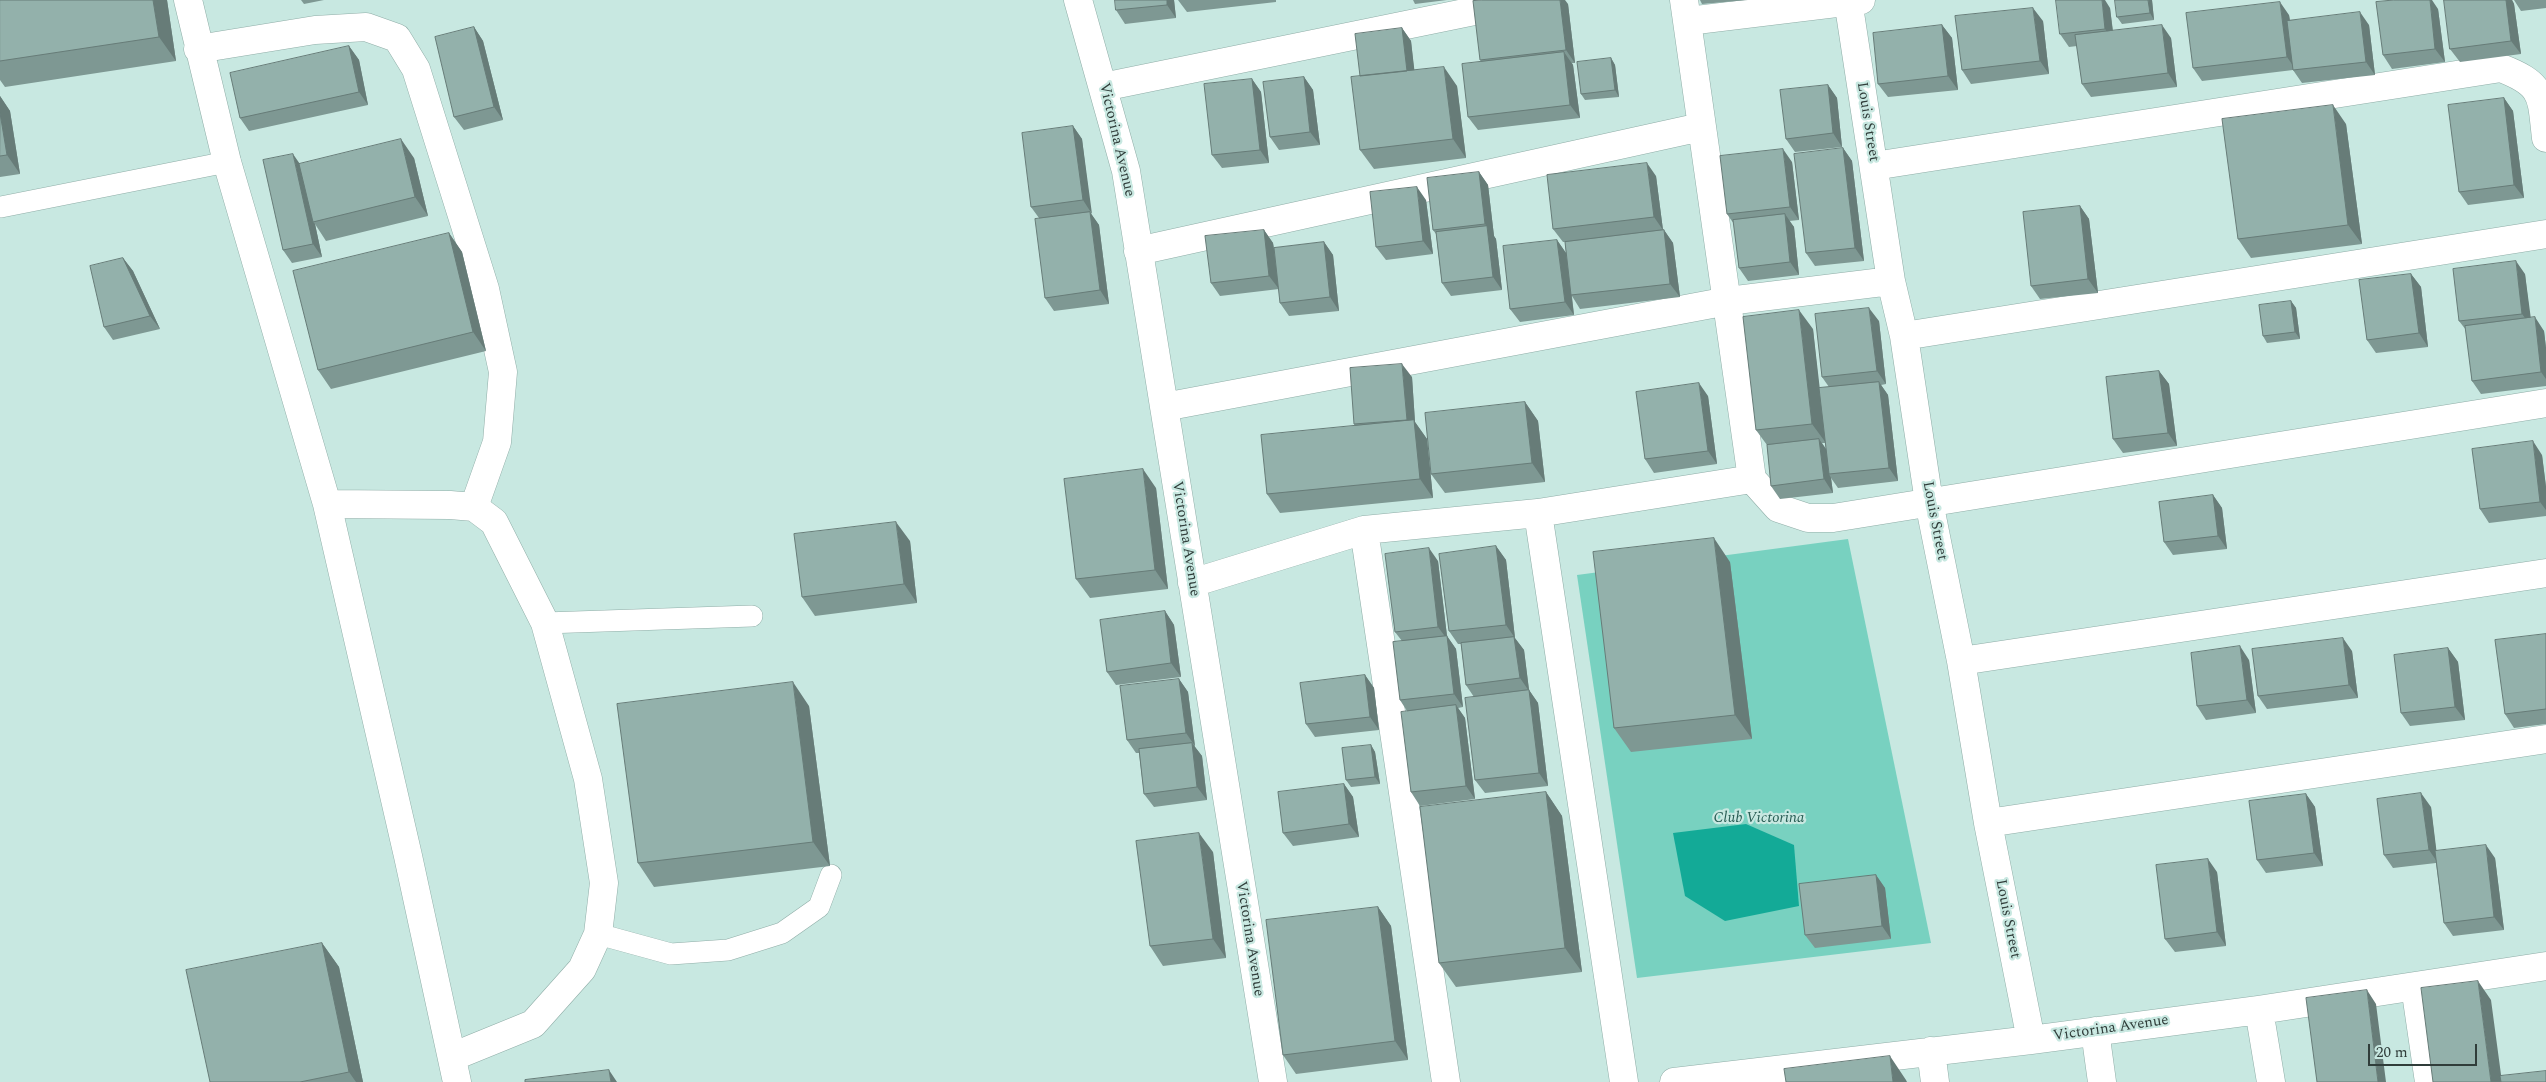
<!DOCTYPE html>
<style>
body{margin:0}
#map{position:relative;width:2546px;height:1082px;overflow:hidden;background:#c8e8e1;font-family:Spectral,serif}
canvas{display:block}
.scale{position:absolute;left:2368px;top:1044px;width:109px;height:22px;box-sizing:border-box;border:2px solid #303d3a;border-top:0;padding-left:6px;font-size:15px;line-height:18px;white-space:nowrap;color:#303d3a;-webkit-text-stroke:4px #c8e8e1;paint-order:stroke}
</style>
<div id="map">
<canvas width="2546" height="1082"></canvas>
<div class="scale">20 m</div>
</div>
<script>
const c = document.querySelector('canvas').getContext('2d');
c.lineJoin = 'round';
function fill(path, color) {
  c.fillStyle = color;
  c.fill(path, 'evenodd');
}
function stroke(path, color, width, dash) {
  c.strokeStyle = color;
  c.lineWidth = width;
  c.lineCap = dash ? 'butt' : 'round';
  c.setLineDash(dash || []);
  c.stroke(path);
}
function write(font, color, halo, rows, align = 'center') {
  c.font = font + ' Spectral,serif';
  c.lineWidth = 4.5;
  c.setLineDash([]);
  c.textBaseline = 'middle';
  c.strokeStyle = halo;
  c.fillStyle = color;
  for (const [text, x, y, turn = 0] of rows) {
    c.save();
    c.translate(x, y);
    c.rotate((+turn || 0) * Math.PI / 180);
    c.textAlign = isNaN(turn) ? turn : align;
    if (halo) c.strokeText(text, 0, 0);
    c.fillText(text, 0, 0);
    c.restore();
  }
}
const green = new Path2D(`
 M1848,539l83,404 -294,35 -60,-403z`);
const water = new Path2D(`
 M1746,824l48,21 5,61 -74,15 -40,-25 -12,-63z`);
const service = new Path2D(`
 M1,207l226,-45
 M545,623l207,-7
 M598,934l73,20 57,-4 54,-17 37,-26 12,-32`);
const minor = new Path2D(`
 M188,0l39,162 100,342 81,352 49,226
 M1078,0l48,171 147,911
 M1684,0l68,479 26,29 30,10h25l713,-115
 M1848,0l43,281 13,55 25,166 32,159 27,162 43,217
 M1688,21l173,-21
 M198,49l117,-19 51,-3 31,11 19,31 69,220 18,83 -6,70 -23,65
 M1103,87l425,-87
 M1874,166l627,-98c44,17 40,28 45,70
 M1138,251l563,-124
 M1904,336l642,-102
 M1164,407l564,-106 163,-20
 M327,504l123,1 24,2 20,15 51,101 43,156 16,104 -6,51 -16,35 -49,55 -81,33
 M1538,513l86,569
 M1364,530l82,552
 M1192,583l172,-53 174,-17 214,-34
 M1961,661l585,-88
 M1988,823l558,-84
 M2415,986l14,96
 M2259,1010l12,72
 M2095,1031l7,51
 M1931,1051l4,31
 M1674,1082l357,-42 228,-30 287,-44`);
const wall = new Path2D(`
 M0,0h167l9,61 -171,26 -5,-7z
 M301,0h23l-20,4z
 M1174,0l2,18 -51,6 -9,-14z
 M1178,0h98v2l-89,10z
 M1413,0h34l-32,4z
 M1700,0h48l-46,4z
 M2152,0l2,20 -32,4 -5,-7z
 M2444,0h68l2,4 7,50 -61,8 -10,-13z
 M2514,0h32v8l-25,3z
 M1568,4l7,59h-3l1,2 7,53 -102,12 -10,-13 13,-56 -1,-1z
 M2110,8l3,23 58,7 6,49 -86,10 -9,-13 -5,-38 -8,1 -9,-13z
 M2438,9l7,53 -53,7 -9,-14z
 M2289,15l1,5 79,5 6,50 -73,8 -9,-13 -91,11 -9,-13z
 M2043,21l6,53 -78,10 -9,-14z
 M1942,25l10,13 6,52 -70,7 -10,-13z
 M474,27l9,14 20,79 -39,10 -10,-13z
 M1402,28l9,13 3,29 43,16 9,72 -92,11 -14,-19v-74z
 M349,46l10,14 9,45 -119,26 -9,-13z
 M1611,58l4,7 4,32 -34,3 -4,-6z
 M1304,77l9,13 7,55 -41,5 -9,-13z
 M1252,79l9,13 8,71 -47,5 -10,-13z
 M1828,85l9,13 5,49 -47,5 -9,-13z
 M0,96l10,15 10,63 -20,3z
 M2504,98l9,13 11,87 -56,7 -9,-13z
 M2346,124l16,120 -111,14 -13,-19z
 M1073,126l9,13 9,75 8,11 10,79 -55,7 -9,-13 -6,-80 -8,-11z
 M1843,148l9,13 12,100 -49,5 -9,-13z
 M414,158l14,58 -102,25 -11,-17 7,33 -30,6 -9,-13 17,-86z
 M1792,162l7,58 -10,1 5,6 5,48 -51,6 -9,-13 -5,-44 -7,-10z
 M1479,172l9,13 6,51 2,3 6,51 -51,6 -9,-13 -6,-49 -3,-4z
 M1656,176l7,54h1l9,13 7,54 -100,12 -8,-13 2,19 -54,7 -10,-13 47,-69 9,13 -1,-11h-2l-10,-13z
 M1426,200l7,54 -47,6 -10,-13z
 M2080,206l9,13 9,74 -58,6 -9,-13z
 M1264,230l9,13 1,5 50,-6 9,13 6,56 -50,5 -9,-13 -1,-14 -59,7 -9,-13z
 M449,233l13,19 24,99 -155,38 -13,-19z
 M123,258l10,13 27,58 -47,11 -9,-13z
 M2411,274l10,13 7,60 -52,6 -9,-13z
 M2525,274l5,44 14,13 2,17v38l-65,8 -9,-13 -6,-51 -7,-9z
 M2291,301l5,7 4,31 -33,4 -4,-7z
 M1879,321l7,63 -5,1 7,10 10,86 -60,7 -7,-10 2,15 -53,6 -9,-13 -4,-41 -11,-15 57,-101 6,59 10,-1 -7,-10zM1822,443h3l1,6z
 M2159,371l10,13 8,62 -54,7 -10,-14z
 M1412,377l3,45 12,17 6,59 -153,15 -13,-19 88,-68 -1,-2z
 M1708,396l9,68 -63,9 -9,-14z
 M1525,402l13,19 7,61 -100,11 -14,-19z
 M2542,455l4,32v29l-57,7 -9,-14z
 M1156,488l12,101 -78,9 -14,-19z
 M2213,495l9,13 5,41 -54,6 -9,-13z
 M910,541l7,62 -102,13 -13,-19z
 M1496,546l10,14 9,78 9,12 5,40 9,13 10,83 -63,7 -10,-13 -1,-83 -8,-12 -5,-41h-3l-9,-13z
 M1438,561l9,75 9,13 7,58 -5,1 7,10 10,81 -55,7 -9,-14 -4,-81 -7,-11 2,-59 -7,-9z
 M1730,562l22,177 -121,13 -17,-24z
 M1165,611l9,14 7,52 -65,8 -9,-13z
 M2546,634v90l-32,4 -9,-14z
 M2448,648l10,14 7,58 -55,6 -9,-13z
 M2352,651l6,47 -91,11 -9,-13z
 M2249,660l7,53 -50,7 -9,-14z
 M1365,675l9,13 5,42 -64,7 -9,-13z
 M1179,679l9,13 7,55 7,9 5,44 -53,7 -10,-13 -5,-41h-3l-9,-13z
 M809,706l21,160 -176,21 -16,-24z
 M1371,745l4,7 5,32 -29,3 -5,-7z
 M1344,784l9,13 6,40 -66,9 -10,-13z
 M1546,792l16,24 20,156 -126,15 -17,-24z
 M2306,794l9,13 8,59 -57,7 -9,-13z
 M2431,807l5,44 59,7 9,72 -51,6 -9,-13 -8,-60 -43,5 -9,-13z
 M1213,852l13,106 -63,8 -13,-20z
 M2217,872l9,74 -51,6 -10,-13z
 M1876,875l9,13 6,51 -76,9 -10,-13z
 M1378,907l13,19 17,134 -112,14 -13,-19z
 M322,943l17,24 24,115h-153z`);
const shadedWall = new Path2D(`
 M153,0h14l9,61 -17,-24z
 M1167,0h7l2,18 -9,-13z
 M1560,0h5l3,4 7,59 -9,-13z
 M2102,0h3l5,8 4,34 -9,-13z
 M2148,0h4l2,20 -4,-7z
 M2430,0h2l6,9 7,53 -10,-13z
 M2506,0h6l2,4 7,50 -10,-13z
 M2280,2l9,13 7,55 -9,-13z
 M2033,8l10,13 6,53 -9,-13z
 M2360,12l9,13 6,50 -9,-13z
 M1942,25l10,13 6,52 -10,-14z
 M2162,25l9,13 6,49 -9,-14z
 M474,27l9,14 20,79 -9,-13z
 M1402,28l9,13 5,43 -9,-13z
 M349,46l10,14 9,45 -9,-13z
 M1564,52l9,13 7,53 -10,-13z
 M1611,58l4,7 4,32 -4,-7z
 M1444,67l13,19 9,72 -13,-19z
 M1304,77l9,13 7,55 -10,-13z
 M1252,79l9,13 8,71 -9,-13z
 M1828,85l9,13 5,49 -9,-14z
 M0,96l10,15 10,63 -13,-19 -7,-42z
 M2504,98l9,13 11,87 -10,-13z
 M2333,105l13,19 16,120 -14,-19z
 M1073,126l9,13 10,75 -9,-14z
 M401,139l13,19 14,58 -13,-19z
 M1843,148l9,13 12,100 -9,-13z
 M1783,149l9,13 7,58 -9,-13z
 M293,154l9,13 11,55 2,2 7,33 -9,-13z
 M1647,163l9,13 7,54 -9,-13z
 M1479,172l9,13 6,51 2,3 6,51 -9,-13 -6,-50 -2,-3z
 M1417,187l9,13 7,54 -10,-13z
 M2080,206l9,13 9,74 -10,-14z
 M1090,212l9,13 10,79 -9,-14z
 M1785,214l9,13 5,48 -9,-13z
 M1264,230l9,13 6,46 -10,-13z
 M1664,230l9,13 7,54 -10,-13z
 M449,233l13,19 24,99 -13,-19z
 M1557,240l9,13 8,62 -9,-13z
 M1324,242l9,13 6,56 -9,-14z
 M123,258l10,13 27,58 -10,-13z
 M2516,261l9,13 7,53 -10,-13z
 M2411,274l10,13 7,60 -9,-14z
 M2291,301l5,7 4,31 -5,-7z
 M1869,308l10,13 7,63 -9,-13z
 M1799,310l14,19 13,114 -14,-19z
 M2535,317l9,14 2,17v31l-5,-7z
 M1402,364l10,13 3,45 12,17 6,59 -13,-19 -13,-59z
 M2159,371l10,13 8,62 -9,-13z
 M1879,382l9,13 10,86 -9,-13z
 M1699,383l9,13 9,68 -9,-13z
 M1525,402l13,19 7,61 -13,-19z
 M1819,439l9,13 1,22 2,4 2,15 -9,-14z
 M2533,441l9,14 4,32v23l-6,-8z
 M1143,469l13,19 12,101 -13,-19z
 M2213,495l9,13 5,41 -9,-13z
 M896,522l14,19 7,62 -13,-19z
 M1714,538l16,24 22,177 -17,-24z
 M1496,546l10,14 9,78 -9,-13z
 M1429,548l9,13 9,75 9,13 7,58 -9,-13 -7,-55 -9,-12z
 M1165,611l9,14 7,52 -10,-14z
 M1514,637l10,13 5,40 9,13 10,83 -9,-13 -10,-82 -9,-13z
 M2343,638l9,13 6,47 -9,-13z
 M2240,646l9,14 7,53 -9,-13z
 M2448,648l10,14 7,58 -10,-13z
 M1365,675l9,13 5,42 -9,-13z
 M1179,679l9,13 7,54 -9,-13z
 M793,682l16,24 21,160 -17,-24z
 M1456,705l9,13 10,81 -9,-13z
 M1192,743l10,13 5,44 -10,-13z
 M1371,745l4,7 5,32 -5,-7z
 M1344,784l9,13 6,40 -10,-13z
 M1546,792l16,24 20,156 -17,-24z
 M2421,793l10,14 7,56 -9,-13z
 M2306,794l9,13 8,59 -9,-13z
 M1199,833l14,19 13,106 -13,-19z
 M2486,845l9,13 9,72 -10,-13z
 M2208,859l9,13 9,74 -9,-14z
 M1876,875l9,13 6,51 -9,-13z
 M1378,907l13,19 17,134 -13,-19z
 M322,943l17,24 24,115h-7l-7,-10z
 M2478,981l13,19 11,82h-11z
 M2367,990l9,14 10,78h-8z
 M1890,1056l16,24 1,2h-14z
 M609,1070l8,12h-6z`);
const building = new Path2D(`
 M0,0h153l6,37 -159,24z
 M1115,0h52v5l-51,5z
 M1482,0h78l6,50 -86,10 -7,-59z
 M2056,0h46l3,29 -45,5z
 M2115,0h33l2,13 -33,4z
 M2394,0h36l5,49 -52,6 -7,-53z
 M2444,0h62l5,41 -61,8z
 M2280,2l7,55 -94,11 -7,-55z
 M2033,8l7,53 -78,9 -7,-54z
 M2360,12l6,50 -73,8 -6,-49z
 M1942,25l6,51 -70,8 -5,-51z
 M2162,25l6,48 -86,11 -7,-49z
 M474,27l20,80 -40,10 -19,-80z
 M1402,28l5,43 -47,5 -5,-42z
 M349,46l10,46 -119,26 -10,-45z
 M1564,52l6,53 -102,12 -6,-53z
 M1611,58l4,32 -34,4 -4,-32z
 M1444,67l9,72 -93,11 -9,-73z
 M1304,77l6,55 -40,5 -7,-55z
 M1252,79l8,71 -48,5 -8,-71z
 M1828,85l5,48 -47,6 -6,-49z
 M2504,98l10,87 -55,7 -11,-87z
 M2333,105l15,120 -110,14 -16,-120z
 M0,113l7,42 -7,1z
 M1073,126l10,74 -52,7 -9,-74z
 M401,139l14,58 -102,25 -14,-58z
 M1843,148l12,100 -49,5 -12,-99z
 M1783,149l7,58 -63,7 -7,-58z
 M293,154l20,90 -30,6 -20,-90z
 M1647,163l7,54 -101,12 -6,-54z
 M1479,172l6,52 -52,6 -6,-52z
 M1417,187l6,54 -47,6 -6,-55z
 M2080,206l8,73 -57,7 -8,-74z
 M1090,212l10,78 -55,8 -10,-79z
 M1785,214l5,48 -51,6 -6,-48z
 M1487,226l6,51 -51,6 -6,-51z
 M1264,230l5,46 -58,7 -6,-47z
 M1664,230l6,54 -99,11 -6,-53z
 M449,233l24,99 -155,38 -25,-99z
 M1557,240l8,62 -55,7 -7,-63z
 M1324,242l6,55 -50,6 -6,-55z
 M123,258l27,58 -46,11 -14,-61z
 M2516,261l6,53 -63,7 -6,-52z
 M2411,274l8,59 -52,7 -8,-60z
 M2291,301l4,31 -32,4 -4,-31z
 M1869,308l8,63 -55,6 -7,-63z
 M1799,310l13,114 -56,6 -13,-113z
 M2535,317l6,55 -69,9 -7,-55z
 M1402,364l5,56 -53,4 -4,-56z
 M2159,371l9,62 -55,6 -7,-62z
 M1879,382l10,86 -60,6 -10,-86z
 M1699,383l9,68 -63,8 -9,-67z
 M1525,402l7,61 -101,11 -6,-61z
 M1414,420l6,59 -153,15 -6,-59z
 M1819,439l5,40 -53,7 -4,-41z
 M2533,441l7,61 -60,7 -8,-60z
 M1143,469l12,101 -79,9 -12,-100z
 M2213,495l5,41 -54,6 -5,-40z
 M896,522l8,62 -102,13 -8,-63z
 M1714,538l21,177 -121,13 -21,-176z
 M1496,546l10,79 -57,6 -10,-77z
 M1429,548l9,79 -43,5 -10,-78z
 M1165,611l6,52 -64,9 -7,-52z
 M2546,634v75l-41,5 -10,-74z
 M1447,636l7,58 -54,6 -7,-58z
 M1514,637l6,41 -54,7 -5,-42z
 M2343,638l6,47 -91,11 -6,-47z
 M2240,646l7,54 -50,6 -6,-53z
 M2448,648l7,59 -54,6 -7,-58z
 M1365,675l5,42 -64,7 -6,-41z
 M1179,679l7,54 -59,7 -7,-54z
 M793,682l20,160 -175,21 -21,-159z
 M1529,690l10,83 -64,7 -10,-82z
 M1456,705l10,81 -55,6 -10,-80z
 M1192,743l5,44 -53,7 -5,-45z
 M1371,745l4,32 -29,3 -4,-32z
 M1344,784l5,40 -66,9 -5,-41z
 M1546,792l19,156 -126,15 -19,-156z
 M2421,793l8,57 -45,5 -7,-56z
 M2306,794l8,59 -57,7 -8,-59z
 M1199,833l14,106 -63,7 -14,-105z
 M2486,845l8,72 -50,6 -9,-72z
 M2208,859l9,73 -52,7 -9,-74z
 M1876,875l6,51 -77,9 -6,-51z
 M1378,907l17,134 -112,14 -17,-135z
 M322,943l27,129 -49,10h-90l-24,-112z
 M2478,981l13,101h-58l-12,-94z
 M2367,990l11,92h-61l-11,-84z
 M1890,1056l3,26h-107l-2,-13z
 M609,1070l2,12h-86v-2z
 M2546,1071v11h-45l-1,-6z`);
const streetNames = [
 ["Louis Street",1867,122,81],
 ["Victorina Avenue",1116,140,77],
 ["Louis Street",1934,521,79],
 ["Victorina Avenue",1185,539,81],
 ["Louis Street",2007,919,79],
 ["Victorina Avenue",1249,939,81],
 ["Victorina Avenue",2111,1029,-8]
];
const parkNames = [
 ["Club Victorina",1759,819]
];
fill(green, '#78d1c0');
fill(water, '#13aa97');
stroke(service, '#8fada7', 22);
stroke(minor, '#8fada7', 29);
stroke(service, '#fff', 21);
stroke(minor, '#fff', 28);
fill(wall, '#7e9893');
fill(shadedWall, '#677c78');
fill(building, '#93b1ab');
stroke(building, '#677c78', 1);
write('15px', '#303d3a', '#c8e8e1', streetNames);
write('italic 15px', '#275c53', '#c8e8e1', parkNames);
</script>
